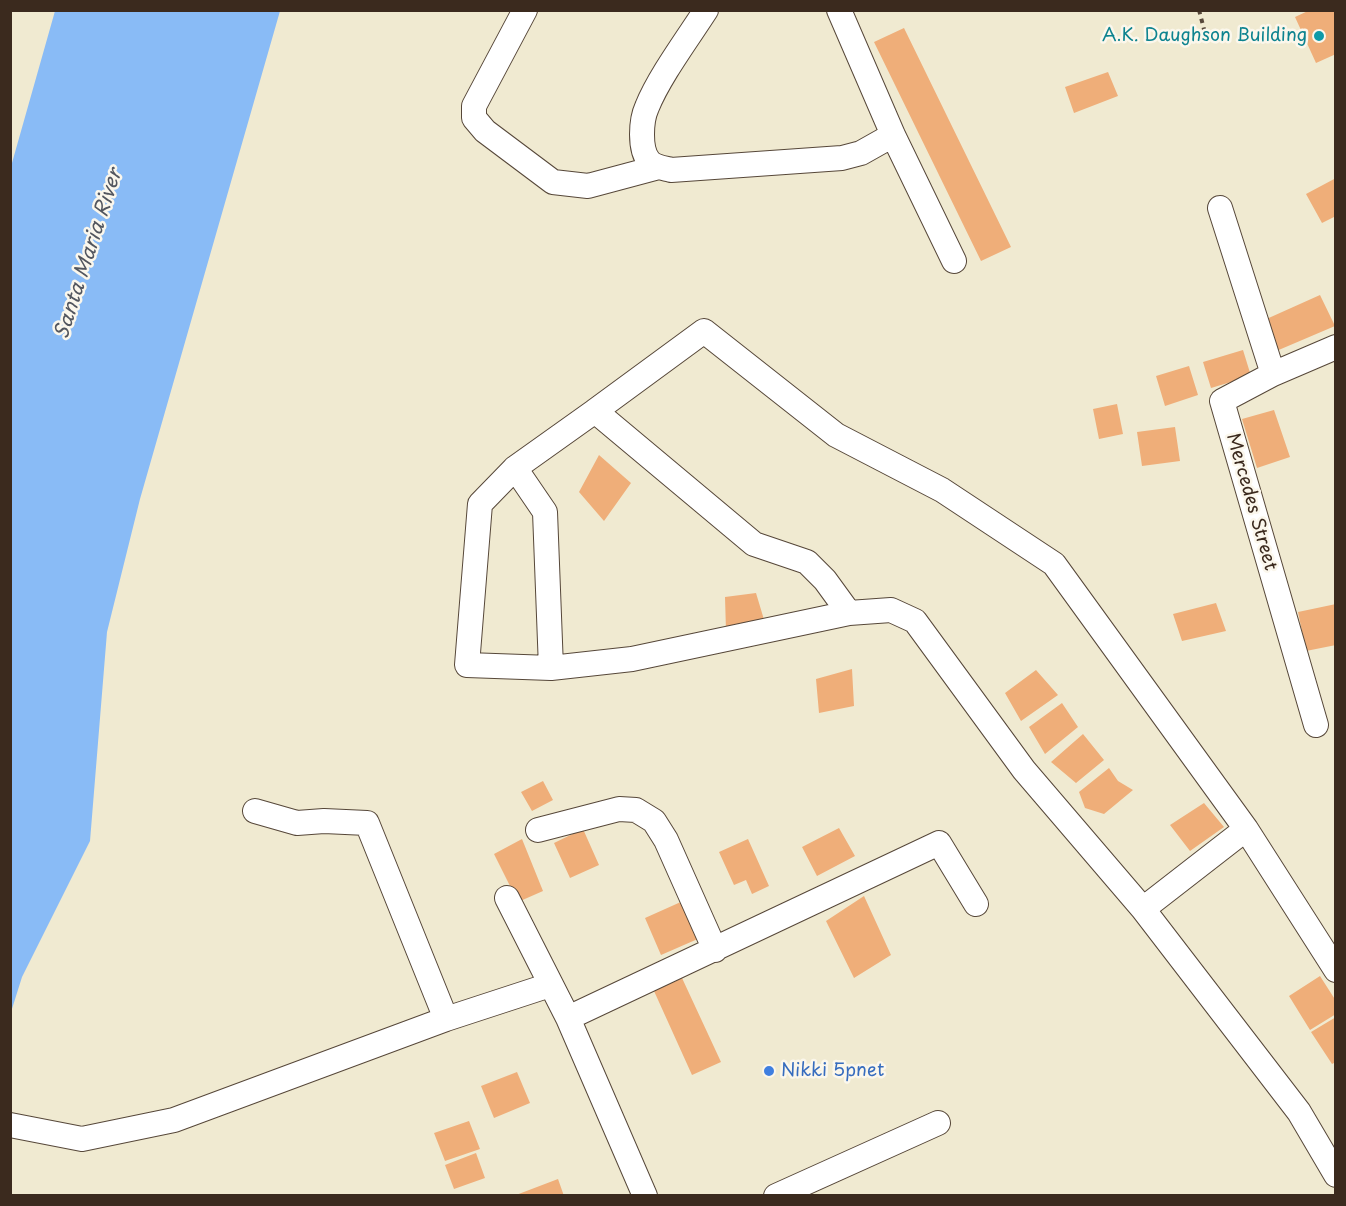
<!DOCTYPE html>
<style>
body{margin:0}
#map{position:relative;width:1346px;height:1206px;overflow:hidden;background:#f0ead1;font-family:"Playpen Sans",sans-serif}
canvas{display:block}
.frame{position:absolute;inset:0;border:12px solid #3b2a1e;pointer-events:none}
</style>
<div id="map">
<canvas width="1346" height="1206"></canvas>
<div class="frame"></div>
</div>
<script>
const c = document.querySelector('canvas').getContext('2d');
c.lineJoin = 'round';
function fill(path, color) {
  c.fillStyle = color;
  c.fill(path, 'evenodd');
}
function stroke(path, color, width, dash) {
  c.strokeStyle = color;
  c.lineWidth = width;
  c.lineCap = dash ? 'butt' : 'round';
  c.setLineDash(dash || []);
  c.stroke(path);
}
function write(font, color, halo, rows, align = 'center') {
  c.font = font + ' "Playpen Sans",sans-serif';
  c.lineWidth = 5;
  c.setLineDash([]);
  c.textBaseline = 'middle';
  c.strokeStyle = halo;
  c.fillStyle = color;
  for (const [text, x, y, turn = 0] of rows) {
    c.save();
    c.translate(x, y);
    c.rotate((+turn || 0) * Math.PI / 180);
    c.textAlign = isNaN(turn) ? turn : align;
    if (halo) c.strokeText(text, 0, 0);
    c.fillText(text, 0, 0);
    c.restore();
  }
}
const water = new Path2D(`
 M55,11h225l-140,488 -33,133 -17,209 -68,136 -11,35 -1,-842z`);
const building = new Path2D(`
 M1310,10h26v44l-20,9 -21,-46z
 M904,28l107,219 -30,14 -107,-219z
 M1108,72l10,24 -44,17 -9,-26z
 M1336,178v38l-14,7 -16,-29z
 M1320,295l15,31 -61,26 -12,-31z
 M1243,350l8,26 -40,12 -8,-26z
 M1189,366l9,29 -33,11 -9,-30z
 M1117,404l6,30 -24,5 -6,-30z
 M1274,410l16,47 -33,11 -15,-49z
 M1175,427l5,34 -38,5 -5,-34z
 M599,455l32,28 -27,38 -25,-29z
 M756,593l9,30 -39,8 -1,-34z
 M1216,603l10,28 -44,10 -9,-27z
 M1336,604v41l-30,6 -8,-39z
 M852,669l2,37 -35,7 -3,-34z
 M1036,670l22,25 -37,26 -16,-28z
 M1062,703l16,24 -33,27 -16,-27z
 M1083,734l21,26 -28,23 -25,-21z
 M1109,768l9,13 15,9 -29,24 -19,-6 -6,-16z
 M543,781l10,19 -21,11 -11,-19z
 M1204,803l20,24 -34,24 -20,-26z
 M839,828l16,28 -38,20 -15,-29z
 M583,829l16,36 -29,13 -16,-35z
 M522,839l21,52 -25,11 -24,-48z
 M748,839l21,47 -17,8 -6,-14 -12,5 -15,-33z
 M864,896l27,59 -37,23 -28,-57z
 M683,901l17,37 -39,17 -16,-37z
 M1320,976l16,25v13l-26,16 -21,-34z
 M682,978l39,84 -29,13 -38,-84z
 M1336,1017v45l-4,2 -21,-32z
 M517,1072l13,31 -36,15 -13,-32z
 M469,1121l11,28 -35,12 -11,-28z
 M476,1153l9,25 -31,11 -9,-24z
 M558,1179l6,17h-48v-1z`);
const path = new Path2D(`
 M1199,10l6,23`);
const minor = new Path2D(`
 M525,10l-51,96v12l11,13 68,51 35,4 71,-19
 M706,10c-18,28 -47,67 -59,97 -6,13 -8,42 2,54 5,6 15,7 22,9l171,-12 19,-5 32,-18
 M839,10l54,125 61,126
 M1220,208l53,166
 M595,411l-80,57 -35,36 -13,161 84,3 81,-9 217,-46 42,-3 24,11 109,149 119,139 156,203 37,63
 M515,468l30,44 6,156
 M849,613l-24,-33 -18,-18 -53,-18 -159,-133 109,-80 132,104 106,55 112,74 192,265 90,141
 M1316,725l-94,-324 51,-27 63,-27
 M255,811l42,12 27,-2 43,2 79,196
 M538,830l81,-21 17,1 18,11 12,19 49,110
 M507,898l61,120
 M1143,909l103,-80
 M10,1125l72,14 92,-19 272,-101 104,-34
 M645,1196l-77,-178 371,-175 37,61
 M776,1196l162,-73`);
const markers = [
 [1319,36,6,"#0f9aa8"],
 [769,1071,6,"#3f7fe0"]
];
const cultureNames = [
 ["A.K. Daughson Building",1307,36]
];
const streetNames = [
 ["Mercedes Street",1251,502,74]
];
const shopNames = [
 ["Nikki 5pnet",781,1071]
];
const waterNames = [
 ["Santa Maria River",89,254,-72]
];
fill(water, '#89bbf6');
fill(building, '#efae79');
stroke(minor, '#564739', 26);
stroke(path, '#564739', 4, [4.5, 4.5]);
stroke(minor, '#fff', 24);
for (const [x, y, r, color] of markers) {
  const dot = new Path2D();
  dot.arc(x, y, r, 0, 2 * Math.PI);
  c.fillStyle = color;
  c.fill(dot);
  stroke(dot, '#fbf7ec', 2);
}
write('18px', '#0d838f', '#fbf7ec', cultureNames, 'right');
write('18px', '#3b2a1e', '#fbf7ec', streetNames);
write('18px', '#366cbe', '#fbf7ec', shopNames, 'left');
write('italic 20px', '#52565f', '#fbf7ec', waterNames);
</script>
